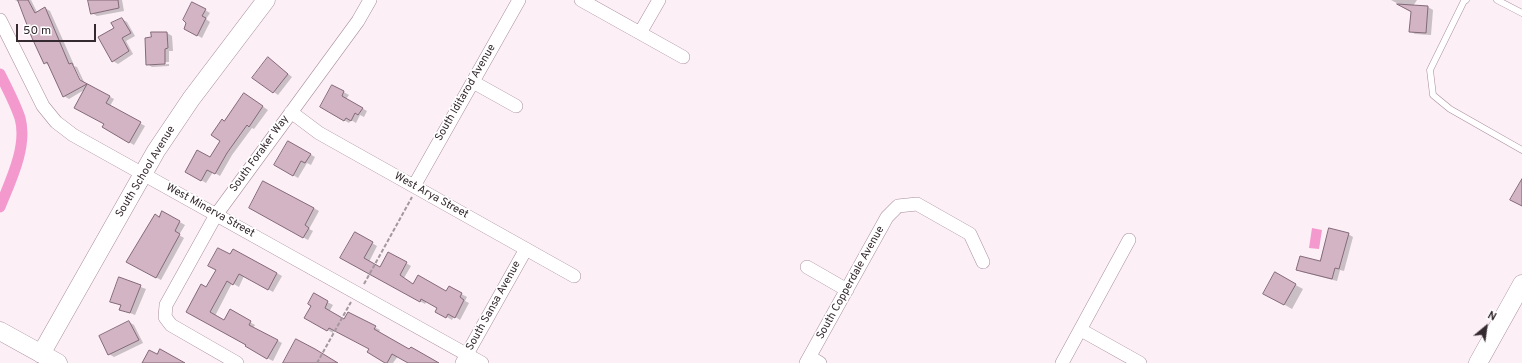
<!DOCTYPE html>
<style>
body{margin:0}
#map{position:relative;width:1522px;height:363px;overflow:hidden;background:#fceff6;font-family:Overpass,sans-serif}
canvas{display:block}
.north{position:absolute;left:1466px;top:307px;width:40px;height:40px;-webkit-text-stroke:3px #fff;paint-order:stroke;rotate:29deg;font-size:11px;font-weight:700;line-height:16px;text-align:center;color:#352a30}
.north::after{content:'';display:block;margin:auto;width:14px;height:18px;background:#352a30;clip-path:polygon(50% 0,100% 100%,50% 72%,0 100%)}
.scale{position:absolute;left:16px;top:24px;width:80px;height:18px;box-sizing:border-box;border:2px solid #352a30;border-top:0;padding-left:5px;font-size:12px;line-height:14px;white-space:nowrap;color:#352a30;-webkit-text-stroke:3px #fff;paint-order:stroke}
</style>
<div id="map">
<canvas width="1522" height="363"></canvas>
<div class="north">N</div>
<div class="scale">50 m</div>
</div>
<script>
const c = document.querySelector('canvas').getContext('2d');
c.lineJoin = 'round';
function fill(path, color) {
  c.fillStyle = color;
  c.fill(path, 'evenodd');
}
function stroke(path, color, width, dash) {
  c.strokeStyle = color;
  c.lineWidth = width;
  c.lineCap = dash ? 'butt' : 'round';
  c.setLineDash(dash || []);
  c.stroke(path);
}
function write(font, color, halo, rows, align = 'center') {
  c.font = font + ' Overpass,sans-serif';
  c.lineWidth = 3.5;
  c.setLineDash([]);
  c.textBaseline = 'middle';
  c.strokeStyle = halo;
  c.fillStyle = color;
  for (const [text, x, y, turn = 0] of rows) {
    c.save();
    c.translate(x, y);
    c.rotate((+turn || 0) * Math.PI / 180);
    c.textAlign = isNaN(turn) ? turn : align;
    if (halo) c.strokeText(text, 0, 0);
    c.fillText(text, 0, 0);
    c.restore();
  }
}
const water = new Path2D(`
 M1312,228l10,2 -3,19 -10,-1z`);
const shadow = new Path2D(`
 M15,0h16l6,12 8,-4 5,3 24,54h-2l9,20 2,-1 -9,-18 3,1 8,17 29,15 -4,7 35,20 -11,19 -31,-18 2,-3 -21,-34 -15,9 -5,-3 -14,-30 -5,-3 -25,-60z
 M89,0h33l2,11 -27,5 -5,-3z
 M1391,0h26l-4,6 15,1 5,3 -2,25 -16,-1 -5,-3 2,-20z
 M205,10l5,3 -4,6 4,3 -8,16 -17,-10z
 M122,19l5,3 8,14 -9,5 7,13 -15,10 -5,-3 2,-33z
 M152,33h15l5,3 1,15h-4v11l-19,1v2l19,-1v2l-17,1 -5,-3z
 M268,58l24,19 -14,18 -24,-17z
 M333,86l16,9 -3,4 21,12 -3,6 -4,-2 -4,8 -5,-3 -2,3 -28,-16z
 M249,97l19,13 -14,19 -2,-1 -20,27 -12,21 -7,-4 -7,11 -20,-12 24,-13 11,-18 4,-18z
 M288,142l27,15 -4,8 -4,-2 -9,15 -22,-13z
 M295,198l24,13 -10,18 4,2 -5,9 -58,-33z
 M162,212l23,13 -6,10 5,3 -23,42 -34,-18z
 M355,233l22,13 -8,16 11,6 9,-15 22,13 -7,12 10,7 33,8 3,-5 17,9 -2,4 4,2 -9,17 -6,-4 -2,4 -15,-9 2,-3 -12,-7 -2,3 -84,-46z
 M1348,234l5,3 -9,34 -4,-1 -3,11 -35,-9 -5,-3 24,-7z
 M233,250l49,26 -9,16 -29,-16 -5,11 -7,-4 -17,33 10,5 5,-10 25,14 -2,3 29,15 -9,18 -12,-6 1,-1 -70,-39 15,-26z
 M1275,274l28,15 -11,20 -28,-16z
 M120,279l26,10 -11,26 -15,-6 2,-3 -10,-5z
 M314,295l19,10 -4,7 15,8 4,-7 32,17 -1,2 31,19 27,12h-28l-11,-7 -5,7h-6l-18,-11 1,-3 -36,-19 -1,3 -27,-15 6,-12z
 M129,322l5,3 9,18 -29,14 -5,-3 -9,-17z`);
const canal = new Path2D(`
 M0,74c7,14 15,29 20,44 8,28 -10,64 -20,89`);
const building = new Path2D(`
 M18,0h10l7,13 10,-6 24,57 3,-1 8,17 30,16 -4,7 35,19 -12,21 -27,-16 2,-3 -30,-16 13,-24 -24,13 -16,-35 -3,2 -12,-26z
 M88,0h30l1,8 -28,6z
 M192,2l14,7 -4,7 4,2 -9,18 -13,-7 2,-6 -3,-3z
 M1397,4l31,2 -2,27 -17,-1 2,-20z
 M122,18l9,15 -9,5 7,13 -17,11 -14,-25 16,-9 -3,-5z
 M151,32h16l1,16 -3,1v15l-19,1 -1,-27 6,-1z
 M268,57l20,17 -15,19 -21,-15z
 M332,85l12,6 -2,5 21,12 -5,7 -3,-2 -4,8 -5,-3 -2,3 -24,-14z
 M244,93l19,13 -14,21 -2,-2 -20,28 -12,21 -8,-4 -6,11 -16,-9 12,-22 13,7 10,-16 -9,-6 11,-16 2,2z
 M288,141l23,13 -6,9 -4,-2 -8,15 -19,-11z
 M1522,179v27l-12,-6z
 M263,181l51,27 -9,17 4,3 -6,10 -54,-30z
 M162,211l18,10 -5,10 5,3 -24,44 -30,-16 29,-48 4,3z
 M1329,228l20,5 -10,36 -4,-1 -3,11 -36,-9 4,-14 20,5z
 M355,232l18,10 -9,16 16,9 8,-15 19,10 -7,13 13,9 5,-9 28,16 3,-5 13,7 -2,4 4,3 -9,18 -7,-4 -2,4 -11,-6 2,-4 -16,-9 -1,3 -80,-44z
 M218,248l12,6 3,-5 44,24 -9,17 -29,-16 -6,11 -6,-4 -17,31 14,8 6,-11 21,12 -2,4 29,15 -11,19 -22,-13 1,-1 -60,-33 15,-28 5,3 10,-17 -8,-4z
 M1275,272l21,12 -12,21 -21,-11z
 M119,277l22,8 -11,28 -11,-3 2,-5 -11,-3z
 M314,293l14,8 -3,7 19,11 4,-7 28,14 -2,3 35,20 2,-2 28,16h-31l-16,-9 -5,9h-2l-18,-11 2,-3 -40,-21 -2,3 -23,-13 7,-12 -3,-2z
 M129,321l10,19 -31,15 -9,-19z
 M296,339l19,10 23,14h-55z
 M160,349l25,14h-43l7,-13 8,4z`);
const path = new Path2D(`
 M364,284l48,-87
 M317,363l34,-61`);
const lane = new Path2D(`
 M1466,0l-2,1 -34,69 3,25 17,14 72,41
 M1497,0l25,13`);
const street = new Path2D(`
 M581,0l102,57
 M0,20l43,86 13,16 17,13 409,228
 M640,33l19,-33
 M473,82l43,24
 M291,112l28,21 255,143
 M414,186l105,-186
 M807,267l40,23
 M1081,330l59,33
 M810,357l10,6
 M237,363l-66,-38 -6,-8 1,-12 50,-90 142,-194 12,-21
 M462,363l64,-114
 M806,363l81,-146 11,-11 19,-2 53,30 13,28
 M1062,363l67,-123`);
const secondary = new Path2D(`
 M0,331l58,32
 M41,354l115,-203 35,-52 75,-99
 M1478,363l44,-79`);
const streetNames = [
 ["South Iditarod Avenue",466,93,-60],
 ["South Foraker Way",260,154,-54],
 ["South School Avenue",146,172,-59],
 ["West Arya Street",431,196,29],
 ["West Minerva Street",210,211,29],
 ["South Copperdale Avenue",851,283,-61],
 ["South Sansa Avenue",494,306,-61]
];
fill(water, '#f399ce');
fill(shadow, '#0003');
stroke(canal, '#f399ce', 11);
fill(building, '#d2b4c4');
stroke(building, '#846978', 1);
stroke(lane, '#a98c9c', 7);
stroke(street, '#a98c9c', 14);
stroke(secondary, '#a98c9c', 19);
stroke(path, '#a4989e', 2, [4, 2]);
stroke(lane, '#fff', 6);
stroke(street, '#fff', 13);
stroke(secondary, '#fff', 18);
write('11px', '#352a30', '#fff', streetNames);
</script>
